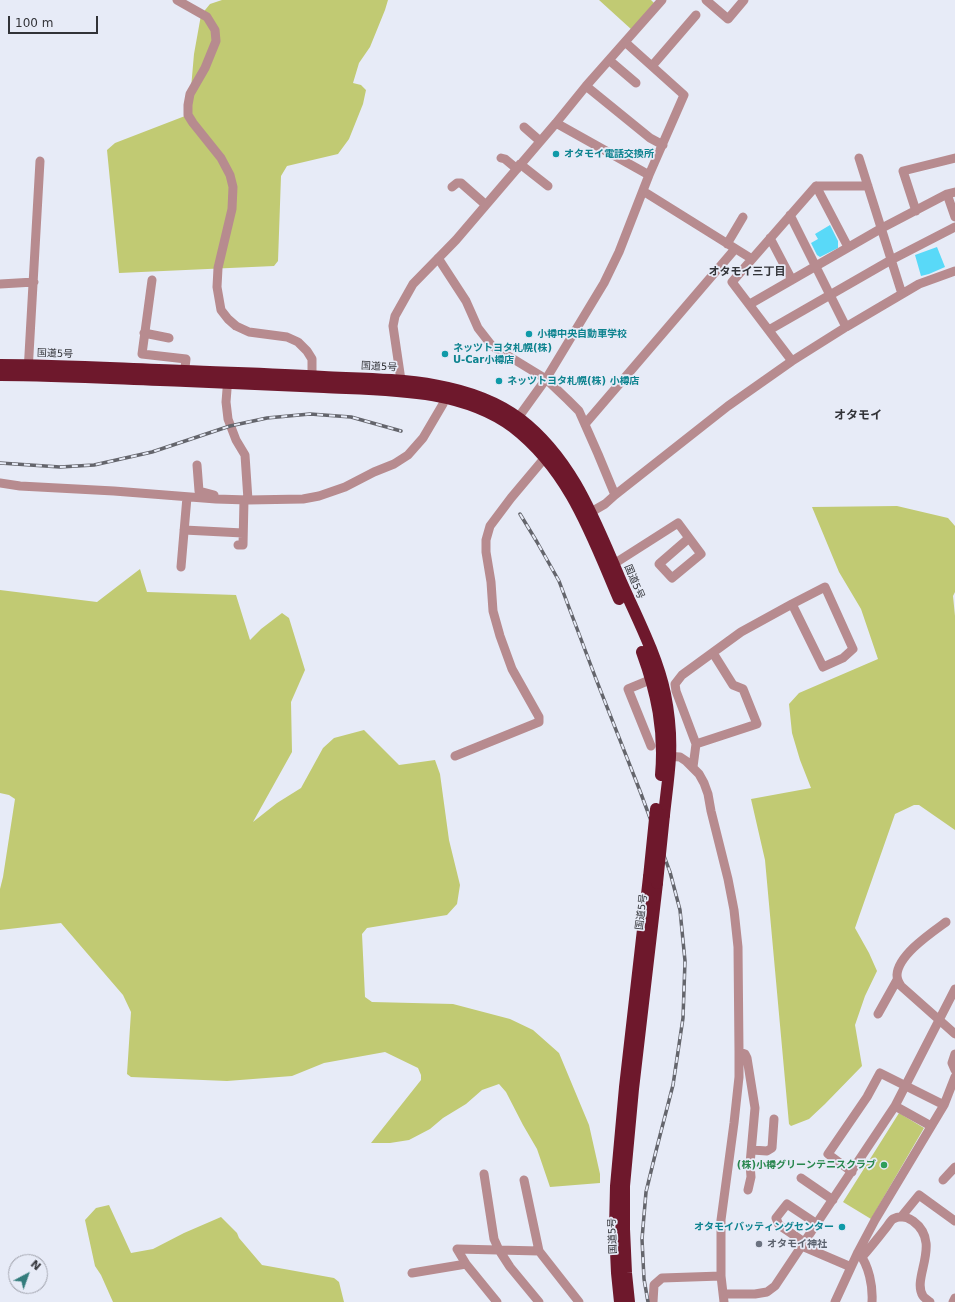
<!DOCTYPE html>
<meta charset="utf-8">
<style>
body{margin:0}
#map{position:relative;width:955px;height:1302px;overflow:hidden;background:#e7ebf7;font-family:"DejaVu Sans",sans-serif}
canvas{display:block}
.north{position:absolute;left:8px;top:1254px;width:40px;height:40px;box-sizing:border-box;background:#e7ebf7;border:1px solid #9fa1ab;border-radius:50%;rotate:41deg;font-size:11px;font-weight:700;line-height:16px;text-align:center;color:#323338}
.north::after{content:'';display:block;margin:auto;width:14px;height:18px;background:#337c7c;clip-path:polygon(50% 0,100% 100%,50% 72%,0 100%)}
.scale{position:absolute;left:8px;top:16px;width:90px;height:18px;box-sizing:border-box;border:2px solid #323338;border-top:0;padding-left:5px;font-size:12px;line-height:14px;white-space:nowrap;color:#323338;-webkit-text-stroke:3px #e7ebf7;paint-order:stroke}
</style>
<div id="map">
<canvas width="955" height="1302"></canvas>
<div class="north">N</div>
<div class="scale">100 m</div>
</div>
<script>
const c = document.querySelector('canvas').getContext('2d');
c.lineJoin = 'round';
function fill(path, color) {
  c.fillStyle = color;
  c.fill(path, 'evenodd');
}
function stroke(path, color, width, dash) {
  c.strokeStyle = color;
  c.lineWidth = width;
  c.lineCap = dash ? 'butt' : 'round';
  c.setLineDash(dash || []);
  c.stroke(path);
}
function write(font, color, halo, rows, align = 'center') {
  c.font = font + ' "DejaVu Sans","Noto Sans JP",sans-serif';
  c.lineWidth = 3.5;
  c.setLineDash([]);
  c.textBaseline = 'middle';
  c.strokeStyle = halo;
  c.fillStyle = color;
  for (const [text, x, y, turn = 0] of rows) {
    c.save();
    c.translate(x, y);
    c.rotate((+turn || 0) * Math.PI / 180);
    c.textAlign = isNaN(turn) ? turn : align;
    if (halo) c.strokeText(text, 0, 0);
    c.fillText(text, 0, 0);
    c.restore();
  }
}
const green = new Path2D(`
 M222,0h166l-3,10 -15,37 -11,16 -6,20 8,2 5,5 -3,14 -14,35 -11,15 -51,12 -6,10 -3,85 -4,5 -155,7 -12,-123 8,-7 70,-27 4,-5 5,-57 7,-39 9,-11z
 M599,0h52l4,4 -23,26z
 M897,506l51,12 7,8v66l-2,4 2,20v214l-36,-25h-5l-19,9 -40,114 14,25 8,18 -12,25 -10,29 7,41 -37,38 -16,15 -18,7 -2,-2 -24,-264 -14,-61 60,-11 -11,-28 -8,-27 -3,-29 10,-11 79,-34 -17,-50 -22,-37 -27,-65z
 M140,569l7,23 89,3 14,45 11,-11 21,-16 7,5 16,52 -14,32 1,50 -39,70 24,-19 24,-15 22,-40 11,-10 30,-8 35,35 36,-5 5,14 9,66 11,45 -3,19 -10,11 -80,13 -5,6 3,63 7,5 81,2 57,15 23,11 26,23 30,72 11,49v9l-50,4 -13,-38 -14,-24 -17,-33 -7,-8 -17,6 -16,14 -23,14 -13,11 -21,11 -19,3h-19l50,-63v-5l-3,-7 -33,-16 -61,11 -32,13 -65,5 -96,-4 -4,-3 4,-62 -8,-17 -62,-72 -61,7v-41l3,-12 12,-78 -6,-4 -9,-2v-203l97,12z
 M899,1113l25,15 -53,91 -28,-17z
 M109,1205l22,48 22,-4 31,-16 37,-16 16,16 2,5 23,27 72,13 5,4 5,20h-231l-12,-27 -6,-9 -10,-46 11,-12z`);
const water = new Path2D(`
 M830,225l8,16v7l-18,9 -3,-2 -6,-12 7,-4 -3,-5z
 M937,247l8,20 -16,7 -8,2 -6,-21z`);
const minor = new Path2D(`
 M177,0l30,17 8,13 1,11 -11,27 -15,26 -2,11v10l5,8 28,35 9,17 3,12 -1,22 -14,59 -1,19 4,23 7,9 8,7 13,6 38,5 11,5 9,9 5,8v22
 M706,0l22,19 16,-19
 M609,60l27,23
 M652,66l44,-51
 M586,86l64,52 13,7
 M556,123l93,52
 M524,127l16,14
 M501,158l4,1 12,10
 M859,158l43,136
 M520,164l28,22
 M816,186l32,61
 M452,187l5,-4h4l25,22
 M643,191l109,68
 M947,194l8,23
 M916,211l-13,-40 52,-13
 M790,215l56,112
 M770,238l22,42
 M727,244l16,-27
 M438,258l28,43 12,27 14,18 54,33 22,21 11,11 19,43 17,41
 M152,280l-10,74 44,5 -2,17
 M0,284l34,-2
 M750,304l132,-76 65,-34 8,-2
 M769,330l122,-70 64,-33
 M144,333l25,5
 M792,361l-60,-79 84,-96h52
 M28,372l12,-211
 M228,377l-2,25 2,17 8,21 9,15 3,45
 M402,387l-9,-61 2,-10 18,-32 43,-44 100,-117 30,-37 76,-86
 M515,422l31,-43 58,-96 15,-31 30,-77 35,-80 -59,-53
 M585,424l150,-175
 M197,465l2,26 15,4
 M0,483l20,3 94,5 102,8 32,1 55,-1 16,-3 26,-9 29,-15 20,-8 14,-9 15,-17 20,-34 2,-7
 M586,515l19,-11 10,-9 113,-89 64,-45 54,-34 73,-43 36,-13
 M184,530l59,3
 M238,545h5l1,-45
 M181,567l6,-70
 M609,567l69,-44 23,31 -29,24 -13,-14 30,-26
 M696,744l61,-20 -14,-35 -10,-4 -20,-32
 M651,746l-23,-57 29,-12
 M455,756l84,-34v-5l-27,-48 -12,-33 -7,-25 -2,-29 -5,-30v-12l4,-14 21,-28 37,-44
 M665,756l15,1 6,4 13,13 5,9 4,11 3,17 17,68 6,31 4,37 1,105v25l-5,46 -13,97v56l3,26
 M693,767l3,-23 -20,-53 -1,-7 7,-9 59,-43 51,-28 33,-17 28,62 -10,9 -20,9 -31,-63
 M946,922c-15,11 -48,33 -49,53 0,4 2,8 4,11l54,48
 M878,1014l19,-34
 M739,1052l6,2 2,4 8,50 -5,56 1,13 -3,13
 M955,1054l-3,9 3,7
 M895,1106l36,20
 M752,1150l15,1 5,-3 2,-29
 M852,1172l-24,-18 39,-57 13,-24 64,32
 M484,1174l10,65 5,11 11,17 29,35
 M801,1178l32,22
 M524,1180l15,71
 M943,1180l12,-13
 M901,1217l18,-22 36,26
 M804,1242l-25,-17 -3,-7 11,-14 30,20
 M802,1246l49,21
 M859,1253c10,13 14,33 13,49
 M862,1257c8,-9 16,-19 23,-28 3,-3 5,-8 8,-10 7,-4 14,-2 20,2 30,22 -2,57 10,75 1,2 5,4 7,6
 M412,1273l54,-9
 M723,1294h32l12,-2 8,-6 120,-180 60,-117
 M497,1302l-31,-38 -9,-15 82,2 40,51
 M653,1302l1,-17 8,-7 59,-2
 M835,1302l23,-50 17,-32 69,-115 11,-28
 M953,1302l2,-4`);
const highway = new Path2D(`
 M0,365c61,0 123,4 184,6 47,2 93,3 140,6 65,3 141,1 196,42 52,40 74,100 99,158 16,37 38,78 46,117 4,20 6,43 5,63 -1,19 -4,39 -6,58
 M0,375c62,0 124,4 186,6 46,2 92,4 138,6 62,3 137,1 189,40 57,44 79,109 106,172
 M642,652c15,41 23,79 19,123
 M620,1302l-3,-29 -2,-44 1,-43 9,-99 24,-210
 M629,1302l-3,-29 -2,-44v-43l9,-97 24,-206`);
const rail = new Path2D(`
 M0,463l60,4 34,-2 58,-13 78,-26 37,-8 43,-4 41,3 50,14
 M520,514l17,28 22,39 37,98 44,112 30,81 10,38 5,51 -2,57 -10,67 -16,62 -11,45 -4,47 2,40 4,23`);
const highwayBridge = new Path2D(`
 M649,877l7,-68
 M657,883l7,-68`);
const markers = [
 [556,154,4,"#0f9aa8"],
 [529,334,4,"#0f9aa8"],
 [445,354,4,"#0f9aa8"],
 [499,381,4,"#0f9aa8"],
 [884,1165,4,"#2e9e5b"],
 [842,1227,4,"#0f9aa8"],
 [759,1244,4,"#6b7280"]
];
const cultureNames = [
 ["オタモイ電話交換所",564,154],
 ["小樽中央自動車学校",537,334],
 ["ネッツトヨタ札幌(株)",453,348],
 ["U-Car小樽店",453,360],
 ["ネッツトヨタ札幌(株) 小樽店",507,381],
 ["オタモイバッティングセンター",834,1227,"right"]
];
const streetNames = [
 ["国道5号",55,354,2],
 ["国道5号",379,367,3],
 ["国道5号",634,582,67],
 ["国道5号",642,912,-83],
 ["国道5号",613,1236,-92]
];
const leisureNames = [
 ["(株)小樽グリーンテニスクラブ",876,1165]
];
const worshipNames = [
 ["オタモイ神社",767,1244]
];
const neighbourhoodNames = [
 ["オタモイ三丁目",747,272]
];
const quarterNames = [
 ["オタモイ",858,416]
];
fill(green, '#c1ca73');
fill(water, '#59d9f8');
stroke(minor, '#b78b8f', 9);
stroke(highway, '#6e182c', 12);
stroke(rail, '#64656c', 3.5);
stroke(rail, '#e7ebf7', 2, [6]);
stroke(highwayBridge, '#6e182c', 12);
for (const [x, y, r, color] of markers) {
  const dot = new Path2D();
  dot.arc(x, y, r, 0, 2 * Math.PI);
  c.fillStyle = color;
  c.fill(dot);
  stroke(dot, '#e7ebf7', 1.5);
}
write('bold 10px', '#0d838f', '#e7ebf7', cultureNames, 'left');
write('10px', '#323338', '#e7ebf7', streetNames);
write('bold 10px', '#27864d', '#e7ebf7', leisureNames, 'right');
write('bold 10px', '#5b616d', '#e7ebf7', worshipNames, 'left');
write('bold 11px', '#323338', '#e7ebf7', neighbourhoodNames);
write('bold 12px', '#323338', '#e7ebf7', quarterNames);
</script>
